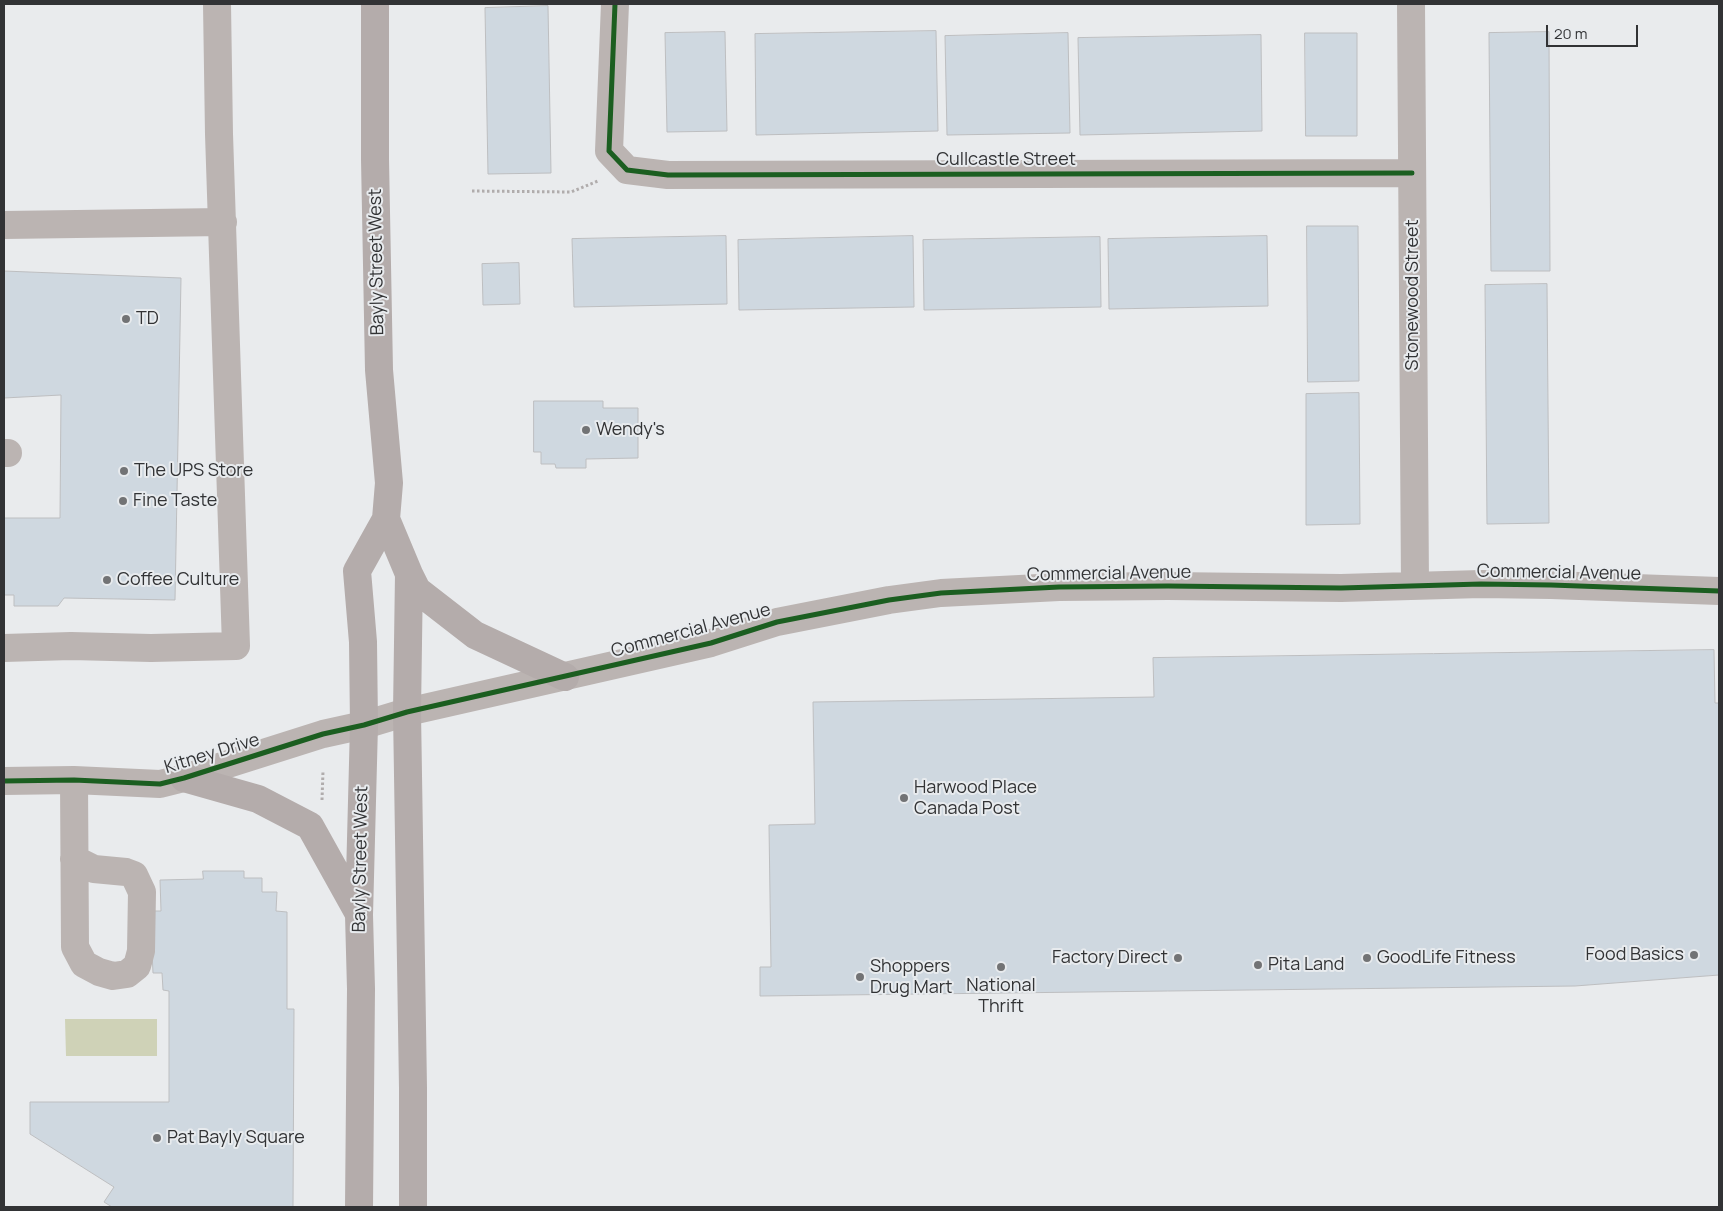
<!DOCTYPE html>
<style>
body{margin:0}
#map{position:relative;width:1723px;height:1211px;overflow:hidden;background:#e9ebed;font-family:Manrope,sans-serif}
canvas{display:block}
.frame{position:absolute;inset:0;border:5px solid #323335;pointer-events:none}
.scale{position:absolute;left:1546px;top:25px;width:92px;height:22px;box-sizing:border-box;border:2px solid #323335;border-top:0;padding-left:6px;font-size:15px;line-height:18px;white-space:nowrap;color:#323335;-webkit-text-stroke:4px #e8ebee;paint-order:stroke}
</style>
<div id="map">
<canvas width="1723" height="1211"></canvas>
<div class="frame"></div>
<div class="scale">20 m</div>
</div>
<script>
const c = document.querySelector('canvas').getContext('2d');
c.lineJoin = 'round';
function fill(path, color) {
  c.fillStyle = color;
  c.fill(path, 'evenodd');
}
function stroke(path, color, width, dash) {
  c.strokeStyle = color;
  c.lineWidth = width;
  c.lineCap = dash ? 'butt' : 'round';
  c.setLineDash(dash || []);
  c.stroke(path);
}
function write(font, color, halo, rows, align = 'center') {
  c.font = font + ' Manrope,sans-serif';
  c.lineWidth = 4;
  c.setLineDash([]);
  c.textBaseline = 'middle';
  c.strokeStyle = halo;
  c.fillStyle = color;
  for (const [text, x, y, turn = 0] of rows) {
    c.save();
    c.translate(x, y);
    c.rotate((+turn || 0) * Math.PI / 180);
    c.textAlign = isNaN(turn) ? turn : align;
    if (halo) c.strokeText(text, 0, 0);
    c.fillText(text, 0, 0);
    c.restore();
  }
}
const green = new Path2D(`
 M65,1019h92v37h-91z`);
const building = new Path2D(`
 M548,6l3,167 -63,1 -3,-166z
 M936,31l2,100 -182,4 -1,-101z
 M725,32l2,99 -60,1 -2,-99z
 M1549,32l1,239h-59l-2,-238z
 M1068,33l2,100 -123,2 -2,-99z
 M1305,33h52v103h-51z
 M1261,35l1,96 -182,4 -2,-97z
 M1307,226h51l1,155 -51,1z
 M726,236l1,68 -153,3 -2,-68z
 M913,236l1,71 -175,3 -1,-70z
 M1267,236l1,70 -159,3 -1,-70z
 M1100,237l1,70 -177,3 -1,-70z
 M519,263l1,41 -37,1 -1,-41z
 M4,271l177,7 -6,322 -111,-2 -6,8h-44v-11h-10v-77h56l1,-123 -57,3z
 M1547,284l2,239 -62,1 -2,-239z
 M1359,393l1,131 -54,1v-131z
 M534,401h69v7h35v50l-52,1v9h-30l-1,-4h-14v-12h-7z
 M1714,650l1,53h4v272l-144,11 -815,10v-29h11l-2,-142 46,-1 -2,-122 341,-5 -1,-39z
 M203,871h41v7h18v14h15l-1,19 11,1v97h7l-1,198h-181l-8,-5 10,-15 -84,-53v-32h139v-111l-6,-1 -1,-17h-9l-3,-62h11l-1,-31 43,-1z`);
const path = new Path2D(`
 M472,191l99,1 27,-11
 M322,800l1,-29`);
const minor = new Path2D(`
 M615,4l-6,147 18,19 41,5 744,-2
 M1411,4l4,581
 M4,225l219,-3
 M4,453h4
 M4,648l67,-2 80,2 85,-2 -17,-512 -2,-130
 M74,780l1,167 9,17 15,8 14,4 14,-2 10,-8 4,-15 1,-59 -8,-17 -8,-3 -32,-3 -20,-10
 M4,781l70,-1 86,4 24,-6 139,-44 41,-9 43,-13 304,-69 66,-21 112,-22 52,-7 118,-6 109,-1 173,2 140,-4 70,1 168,6`);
const major = new Path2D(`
 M386,519l23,55 -2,138 6,376v119
 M409,574l8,16 58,45 90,42
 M184,778l74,21 52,27 49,88
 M359,1207l2,-218 -2,-74 5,-190 -1,-83 -6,-71 29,-52 3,-36 -10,-113 -4,-211v-155`);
const cycleway = new Path2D(`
 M615,4l-6,147 18,19 41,5 744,-2
 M4,781l70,-1 86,4 24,-6 139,-44 41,-9 43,-13 304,-69 66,-21 112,-22 52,-7 118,-6 109,-1 173,2 140,-4 70,1 168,6`);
const markers = [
 [126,319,5,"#727375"],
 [586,430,5,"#727375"],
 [124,471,5,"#727375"],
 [123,501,5,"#727375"],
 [107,580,5,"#727375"],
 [904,798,5,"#727375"],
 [1694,955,5,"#727375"],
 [1178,958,5,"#727375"],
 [1367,958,5,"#727375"],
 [1258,965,5,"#727375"],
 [1001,967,5,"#727375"],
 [860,977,5,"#727375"],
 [157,1138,5,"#727375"]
];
const streetNames = [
 ["Cullcastle Street",1006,160],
 ["Bayly Street West",377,262,-91],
 ["Stonewood Street",1413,295,-90],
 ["Commercial Avenue",1559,573,1],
 ["Commercial Avenue",1109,574,-1],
 ["Commercial Avenue",691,631,-15],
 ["Kitney Drive",212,754,-17],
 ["Bayly Street West",361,859,-89]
];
const poiNames = [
 ["TD",136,319],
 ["Wendy's",596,430],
 ["The UPS Store",134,471],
 ["Fine Taste",133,501],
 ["Coffee Culture",117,580],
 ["Harwood Place",914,788],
 ["Canada Post",914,809],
 ["Food Basics",1684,955,"right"],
 ["Factory Direct",1168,958,"right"],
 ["GoodLife Fitness",1377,958],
 ["Pita Land",1268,965],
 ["Shoppers",870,967],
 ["Drug Mart",870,988],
 ["National",1001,986,"center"],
 ["Thrift",1001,1007,"center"],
 ["Pat Bayly Square",167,1138]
];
fill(green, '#cfd2b7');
fill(building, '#cfd8e0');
stroke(building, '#bdbec0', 1);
stroke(path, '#b0acac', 3, [2.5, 2.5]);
stroke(minor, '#bbb4b2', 28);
stroke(major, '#b4acab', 28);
stroke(cycleway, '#1b5e20', 5);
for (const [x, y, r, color] of markers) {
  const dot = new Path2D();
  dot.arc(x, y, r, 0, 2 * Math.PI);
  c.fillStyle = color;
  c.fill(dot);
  stroke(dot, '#e8ebee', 2);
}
write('18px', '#323335', '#e8ebee', streetNames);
write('18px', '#323335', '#e8ebee', poiNames, 'left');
</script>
